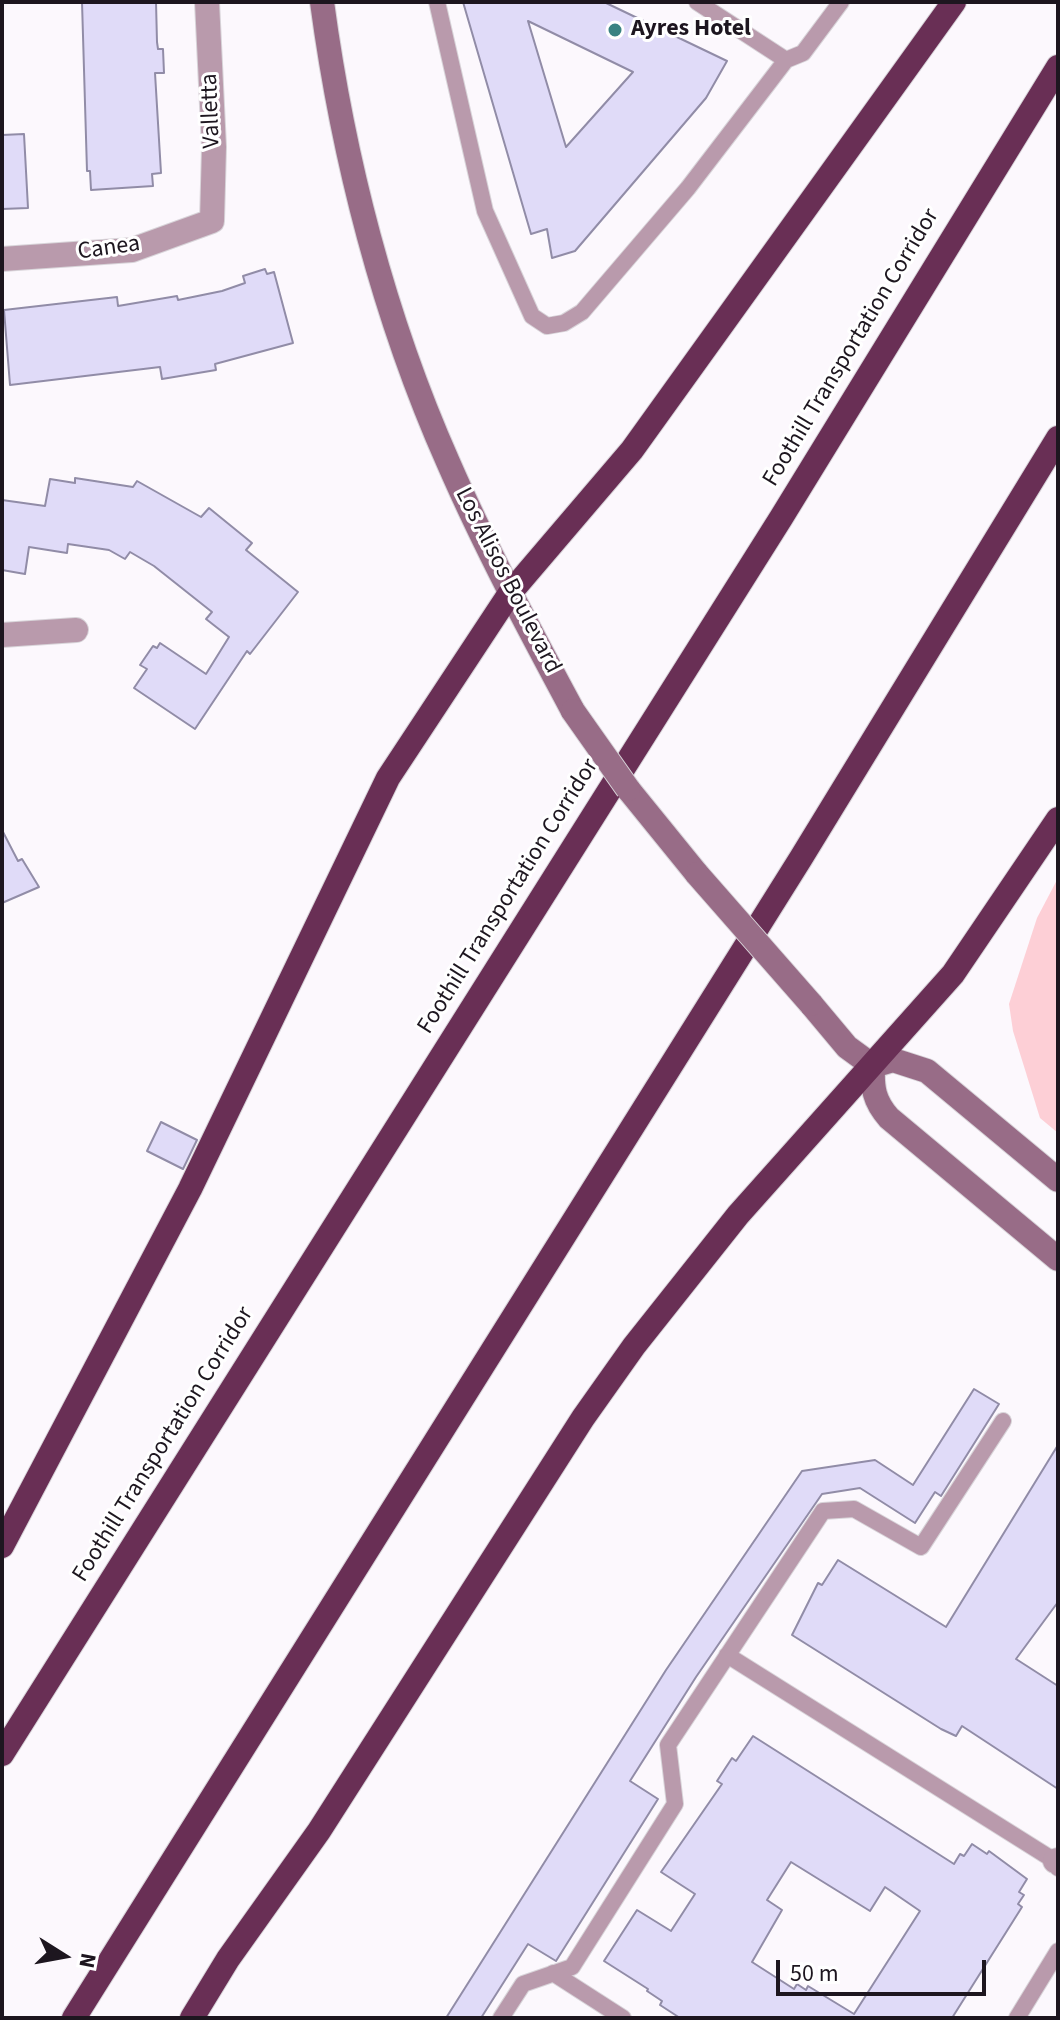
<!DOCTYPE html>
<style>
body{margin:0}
#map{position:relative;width:1060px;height:2020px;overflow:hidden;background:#fcf8fd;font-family:"Source Sans 3",sans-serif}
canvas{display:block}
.frame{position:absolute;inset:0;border:4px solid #1d161f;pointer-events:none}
.north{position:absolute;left:24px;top:1916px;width:80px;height:80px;-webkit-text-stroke:6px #fff;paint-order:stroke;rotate:101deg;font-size:22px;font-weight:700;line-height:32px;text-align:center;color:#1d161f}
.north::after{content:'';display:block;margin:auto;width:28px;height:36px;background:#1d161f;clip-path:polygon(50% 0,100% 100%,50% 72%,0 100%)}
.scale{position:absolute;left:776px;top:1960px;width:210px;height:36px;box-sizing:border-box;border:4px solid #1d161f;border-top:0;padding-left:10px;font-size:24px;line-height:28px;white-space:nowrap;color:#1d161f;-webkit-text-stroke:6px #fff;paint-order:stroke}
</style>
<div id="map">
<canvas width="1060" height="2020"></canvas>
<div class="frame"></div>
<div class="north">N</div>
<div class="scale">50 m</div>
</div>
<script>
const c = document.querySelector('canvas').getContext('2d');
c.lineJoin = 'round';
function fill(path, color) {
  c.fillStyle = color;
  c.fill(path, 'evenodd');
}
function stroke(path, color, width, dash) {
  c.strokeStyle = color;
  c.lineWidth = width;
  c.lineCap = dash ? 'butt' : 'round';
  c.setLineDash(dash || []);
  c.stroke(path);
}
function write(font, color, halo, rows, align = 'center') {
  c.font = font + ' "Source Sans 3",sans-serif';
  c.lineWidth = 6;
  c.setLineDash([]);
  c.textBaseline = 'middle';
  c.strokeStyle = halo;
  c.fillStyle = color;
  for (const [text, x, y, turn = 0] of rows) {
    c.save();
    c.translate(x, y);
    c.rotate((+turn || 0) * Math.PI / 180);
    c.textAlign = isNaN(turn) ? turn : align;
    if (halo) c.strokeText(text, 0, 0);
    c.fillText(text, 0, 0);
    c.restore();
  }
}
const green = new Path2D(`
 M1058,878v255l-18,-15 -27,-87 -4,-27 28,-86z`);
const building = new Path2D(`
 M82,2h74l1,40 1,7h5l1,24h-9l6,100 -9,1 1,12 -62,4 -1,-19h-3z
 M463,2h141l123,59 -21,37 -131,153 -23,7 -5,-29 -16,5zM528,21l105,51 -67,75z
 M24,134l4,74 -26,1v-74z
 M265,269l2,5 7,-2 19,71 -78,21 1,6 -54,9 -2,-12 -150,18 -6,-75 113,-13 1,9 59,-10 1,4 44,-9 23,-8 -2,-7z
 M75,478l58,9 4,-6 64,36 8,-9 43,35 -6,7 52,42 -48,62 -3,-3 -52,78 -61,-41 13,-19 -7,-4 13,-19 4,2 3,-5 46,31 23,-37 -23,-18 6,-7 -58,-46 -24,-14 -5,7 -16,-9 -41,-6 -1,9 -38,-6 -4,27 -23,-4v-70l43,6 5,-27 25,4z
 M2,830l16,31 4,-2 17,28 -37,16z
 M161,1122l36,18 -14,29 -36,-18z
 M974,1389l25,15 -58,92 -6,-4 -20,31 -55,-35 -38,6 -126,183 -66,104 28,18 -102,162 -28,-17 -47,74h-35l220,-348 136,-199 73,-11 38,25z
 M1058,1445v157l-42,57 42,27v103l-96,-63 -6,10 -15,-7 -149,-94 26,-52 4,2 16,-25 108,67z
 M753,1736l201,128 6,-10 4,2 8,-12 15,10 2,-3 38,28 -8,13 5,3 -6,9 4,3 -70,111h-272l-20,-13 2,-4 -15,-10 1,-2 -44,-28 33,-51 34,21 24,-37 -34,-22 61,-88 -5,-3 15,-23 4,3zM791,1862l79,49 15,-24 35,24 -66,103 -46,-28 -2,4 -9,-6 -3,5 -42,-27 30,-52 -15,-10z`);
const lane = new Path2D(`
 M437,2l48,209 47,105 15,10 17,-3 18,-11 106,-124 98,-128
 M697,2l89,58 17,-7 38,-51
 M727,1655l328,206 3,7
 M553,1973l70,45
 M501,2018l22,-34 49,-17 103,-163 -7,-59 155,-234 31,-2 67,38 82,-126
 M1017,2018l41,-67`);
const street = new Path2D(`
 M2,259l130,-9 80,-29 2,-74 -7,-145
 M2,635l74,-5
 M1055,1861l3,-1`);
const secondary = new Path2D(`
 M322,2c21,156 62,316 126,460 37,85 81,167 125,249
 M628,789l69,85
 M811,1004l36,43 26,19 20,-6 34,11 131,109
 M873,1066c-1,22 1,35 16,52l169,141`);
const highway = new Path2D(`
 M2,1546l188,-357 198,-411 122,-185 122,-143 322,-448
 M2,1754l779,-1236 277,-451
 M74,2018l727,-1160 257,-420
 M192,2018l36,-59 91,-128 264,-413 51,-72 104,-131 215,-241 105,-155`);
const secondaryBridge = new Path2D(`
 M573,711l55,78
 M697,874l114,130`);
const markers = [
 [615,30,8,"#398282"]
];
const poiNames = [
 ["Ayres Hotel",631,30]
];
const streetNames = [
 ["Valletta",212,111,-92],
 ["Canea",109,249,-8],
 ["Foothill Transportation Corridor",852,348,-59],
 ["Los Alisos Boulevard",507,581,63],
 ["Foothill Transportation Corridor",509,897,-58],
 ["Foothill Transportation Corridor",164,1445,-58]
];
fill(green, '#fdcfd6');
fill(building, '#e0dbf8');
stroke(building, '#918ca7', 2);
stroke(lane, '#d8d4d9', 18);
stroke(street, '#d8d4d9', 26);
stroke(secondary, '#d8d4d9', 26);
stroke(highway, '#d8d4d9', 26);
stroke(lane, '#b99aac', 16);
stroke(street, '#b99aac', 24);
stroke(secondary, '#986c87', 24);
stroke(highway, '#692f55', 24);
stroke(secondaryBridge, '#d8d4d9', 26, []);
stroke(secondaryBridge, '#986c87', 24);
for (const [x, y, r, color] of markers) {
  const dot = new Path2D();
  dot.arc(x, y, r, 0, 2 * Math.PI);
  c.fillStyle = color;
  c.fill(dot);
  stroke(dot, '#fff', 3);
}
write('bold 24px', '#1d161f', '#fff', poiNames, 'left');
write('24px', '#1d161f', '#fff', streetNames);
</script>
